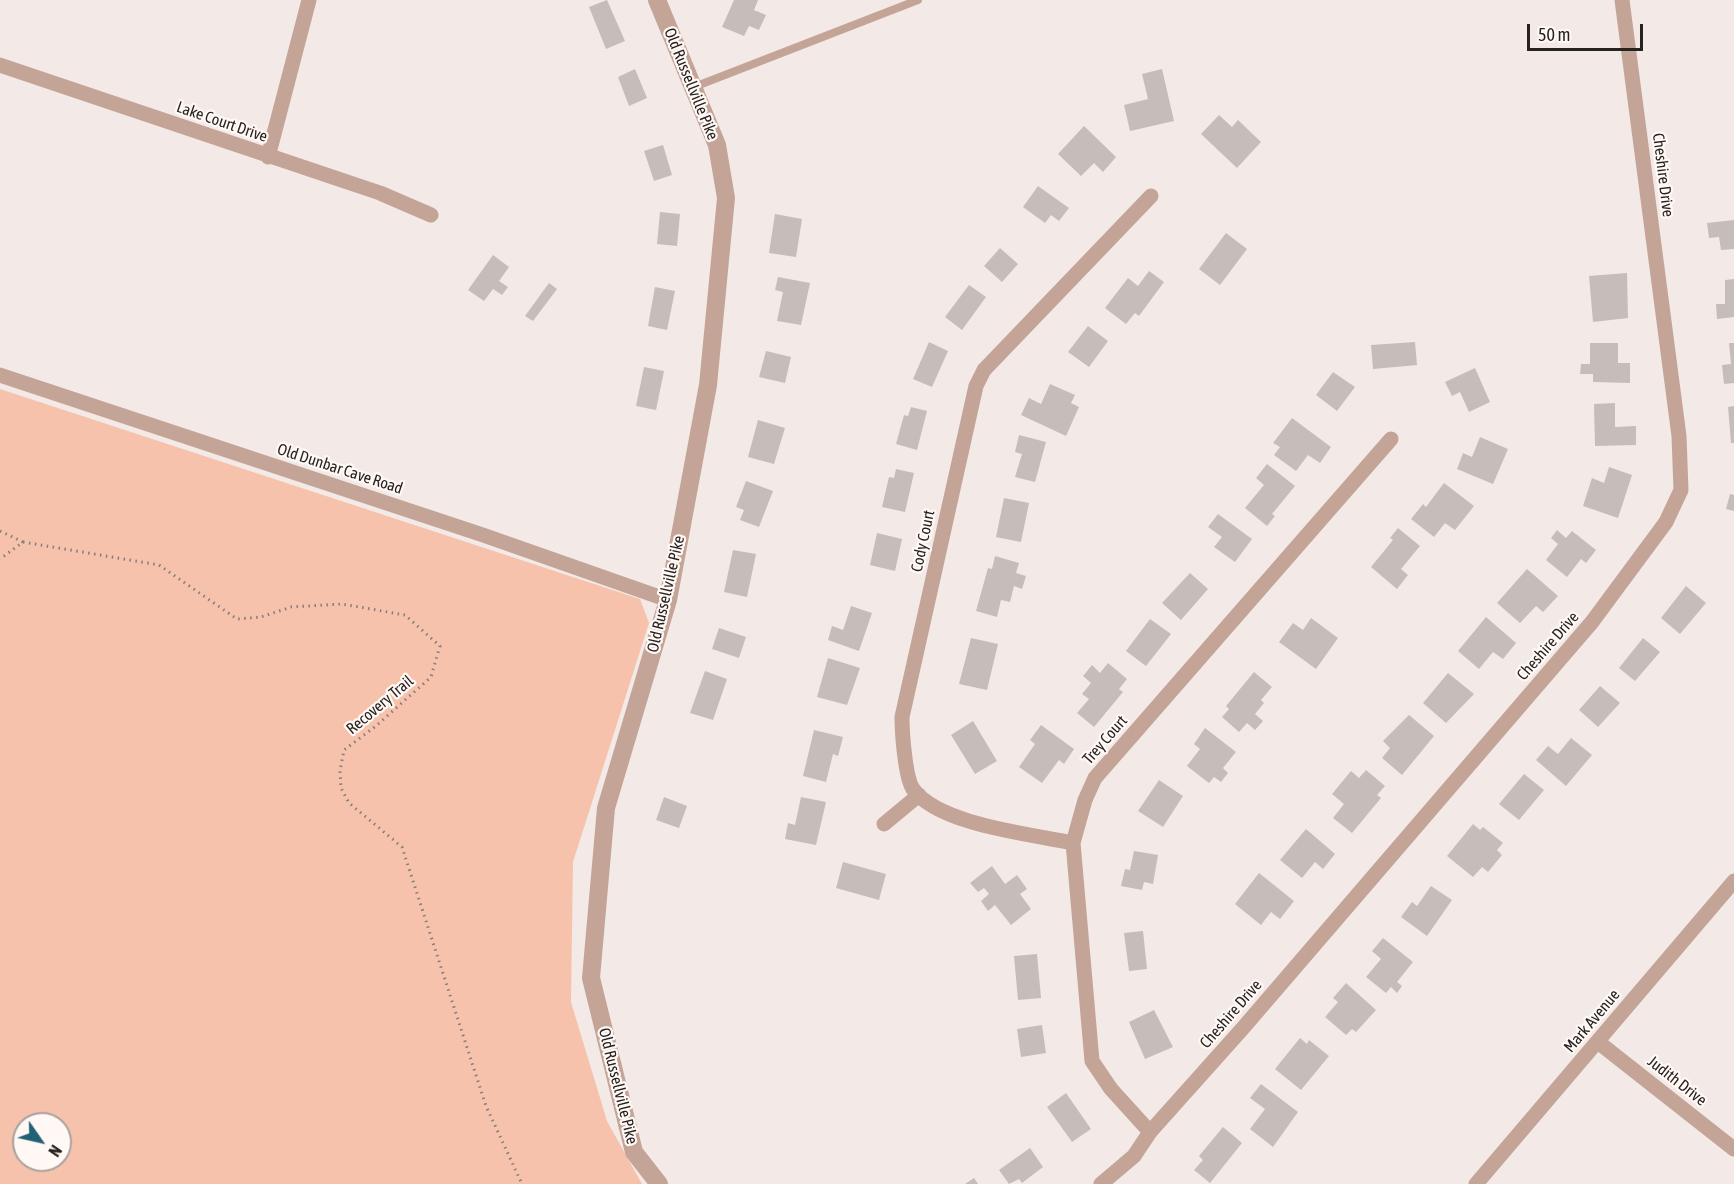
<!DOCTYPE html>
<style>
body{margin:0}
#map{position:relative;width:1734px;height:1184px;overflow:hidden;background:#f3eae7;font-family:"Asap Condensed",sans-serif}
canvas{display:block}
.north{position:absolute;left:12px;top:1112px;width:60px;height:60px;box-sizing:border-box;background:#fff8f5;border:2px solid #a8a2a0;border-radius:50%;rotate:124deg;font-size:16px;font-weight:700;line-height:24px;text-align:center;color:#252220}
.north::after{content:'';display:block;margin:auto;width:21px;height:27px;background:#216176;clip-path:polygon(50% 0,100% 100%,50% 72%,0 100%)}
.scale{position:absolute;left:1527px;top:24px;width:116px;height:27px;box-sizing:border-box;border:3px solid #252220;border-top:0;padding-left:8px;font-size:18px;line-height:21px;white-space:nowrap;color:#252220;-webkit-text-stroke:4px #fff8f5;paint-order:stroke}
</style>
<div id="map">
<canvas width="1734" height="1184"></canvas>
<div class="north">N</div>
<div class="scale">50 m</div>
</div>
<script>
const c = document.querySelector('canvas').getContext('2d');
c.lineJoin = 'round';
function fill(path, color) {
  c.fillStyle = color;
  c.fill(path, 'evenodd');
}
function stroke(path, color, width, dash) {
  c.strokeStyle = color;
  c.lineWidth = width;
  c.lineCap = dash ? 'butt' : 'round';
  c.setLineDash(dash || []);
  c.stroke(path);
}
function write(font, color, halo, rows, align = 'center') {
  c.font = font + ' "Asap Condensed",sans-serif';
  c.lineWidth = 4.5;
  c.setLineDash([]);
  c.textBaseline = 'middle';
  c.strokeStyle = halo;
  c.fillStyle = color;
  for (const [text, x, y, turn = 0] of rows) {
    c.save();
    c.translate(x, y);
    c.rotate((+turn || 0) * Math.PI / 180);
    c.textAlign = isNaN(turn) ? turn : align;
    if (halo) c.strokeText(text, 0, 0);
    c.fillText(text, 0, 0);
    c.restore();
  }
}
const green = new Path2D(`
 M0,389l640,210 9,24 -76,239 -2,140 36,119 35,63h-642zM24,1124h36v36h-36z`);
const building = new Path2D(`
 M607,0l18,41 -19,8 -17,-42z
 M734,0h24l-4,10 12,5 -7,15 -10,-4 -5,10 -22,-9z
 M635,69l12,29 -18,8 -11,-29z
 M1162,69l12,52 -44,10 -6,-26 24,-6 -6,-25z
 M1219,115l13,12 6,-7 23,22 -24,26 -36,-34z
 M1084,126l32,31 -13,15 -9,-9 -13,13 -23,-22z
 M663,145l9,30 -18,6 -10,-30z
 M1038,186l31,22 -10,13 -8,-6 -6,8 -22,-16z
 M660,212l20,2 -3,32 -20,-2z
 M775,214l27,5 -6,38 -27,-4z
 M1734,220v29l-13,1 -2,-13 -10,1 -2,-15z
 M1226,233l21,16 -27,36 -21,-16z
 M1000,248l18,16 -16,18 -18,-16z
 M493,255l16,12 -10,14 9,6 -6,8 -9,-6 -9,12 -16,-11z
 M1149,271l15,11 -25,34 -4,-3 -9,11 -21,-16 23,-30 10,8z
 M1627,273l1,45 -35,4 -4,-46z
 M778,277l32,6 -9,42 -24,-4 6,-29 -8,-2z
 M1734,279v38l-17,2 -1,-15h9v-24z
 M549,283l8,6 -24,32 -8,-5z
 M969,285l17,12 -24,33 -17,-13z
 M655,287l20,4 -8,39 -19,-4z
 M1088,326l20,15 -19,26 -21,-15z
 M929,342l19,9 -16,36 -19,-8z
 M1415,342l2,23 -44,4 -2,-24z
 M1590,343h28v20h12v20l-37,-1v-8h-13l1,-10h9z
 M1729,343h5v40l-10,1 -2,-19 9,-1z
 M766,351l25,6 -6,26 -26,-6z
 M644,367l20,4 -8,39 -20,-4z
 M1475,368l15,34 -21,10 -9,-20 -8,4 -7,-14z
 M1333,372l22,15 -18,24 -21,-16z
 M1050,384l25,11 -4,8 8,4 -13,29 -45,-21 8,-17 12,6z
 M1615,403v24l21,-1v19l-41,1 -1,-42z
 M1734,406v37h-3l-3,-36z
 M911,407l16,4 -10,39 -21,-6 8,-29 4,1z
 M1292,418l39,29 -11,16 -12,-8 -12,16 -22,-16 6,-8 -7,-4z
 M758,420l27,8 -11,36 -26,-7z
 M1019,435l27,7 -11,40 -20,-5 7,-23 -7,-2z
 M1480,437l28,12 -15,35 -36,-15 6,-16 9,4z
 M1267,464l28,22 -23,28 3,2 -8,10 -22,-18 19,-23 -8,-7z
 M1609,467l23,8 -14,43 -35,-12 9,-28 12,5z
 M896,469l18,4 -9,39 -23,-5 7,-30 5,1z
 M746,481l27,10 -14,36 -19,-7 4,-10 -8,-3z
 M1444,483l30,23 -19,24 -10,-7 -11,14 -23,-18 12,-15 3,3z
 M1730,494l4,1v16l-8,-2z
 M1004,498l25,5 -8,39 -25,-5z
 M1218,514l34,25 -17,23 -21,-15 8,-10 -14,-10z
 M1398,528l22,18 -19,23 7,6 -11,14 -26,-22 22,-27 -3,-2z
 M1557,530l9,8 6,-7 24,19 -10,13 -5,-4 -14,18 -21,-17 12,-16 -7,-6z
 M877,533l25,6 -7,32 -25,-6z
 M733,550l23,4 -9,43 -23,-5z
 M995,556l24,7 -3,10 10,3 -4,13 -8,-3 -4,16 -9,-2 -4,17 -21,-6 12,-43 4,1z
 M1527,569l31,27 -15,16 -7,-6 -16,17 -23,-20z
 M1190,573l18,16 -27,31 -19,-17z
 M1686,586l20,17 -26,31 -19,-16z
 M851,606l21,7 -13,38 -31,-11 4,-14 11,4z
 M1486,617l30,26 -13,16 -10,-7 -14,17 -21,-18z
 M1311,618l27,20 -22,31 -37,-27 14,-19 10,7z
 M1150,619l21,15 -25,32 -20,-15z
 M719,628l27,9 -7,21 -27,-9z
 M971,638l27,6 -11,46 -28,-6z
 M1643,638l17,14 -25,29 -16,-13z
 M828,658l32,10 -13,37 -30,-8z
 M1108,663l19,16 -8,10 4,3 -29,35 -17,-14 12,-14 -7,-5 9,-11 -8,-7 9,-11 8,8z
 M705,671l22,8 -14,41 -23,-7z
 M1254,672l18,15 -11,13 3,3 -9,11 8,7 -8,9 -8,-7 -8,9 -17,-15 7,-8 -3,-3z
 M1448,673l26,21 -28,29 -23,-20z
 M1600,686l20,17 -22,24 -19,-17z
 M1409,715l25,21 -32,39 -20,-17 8,-10 -7,-7z
 M973,721l24,40 -22,13 -24,-39z
 M1041,725l33,24 -10,15 -5,-4 -17,23 -23,-16 16,-23 -5,-4z
 M1205,728l31,24 -13,16 5,5 -7,9 -7,-5 -5,6 -22,-17 13,-17 -6,-5z
 M814,730l29,7 -5,19 -5,-2 -7,28 -23,-6z
 M1571,738l21,17 -26,31 -30,-26 12,-14 10,8z
 M1366,770l19,16 -8,9 4,3 -29,35 -19,-15 11,-14 -12,-10 19,-23 8,7z
 M1524,774l20,16 -25,30 -20,-16z
 M1159,780l24,16 -20,31 -25,-16z
 M664,797l23,9 -8,22 -23,-8z
 M801,797l25,5 -10,43 -31,-6 3,-16 7,2z
 M1473,824l7,6 3,-3 20,16 -6,7 5,5 -14,17 -6,-5 -9,10 -26,-21z
 M1306,829l29,25 -12,15 -8,-7 -13,16 -22,-18z
 M1134,851l24,4 -5,29 -9,-2 -2,8 -21,-4 4,-17 5,1z
 M843,862l43,12 -7,26 -43,-12z
 M992,866l13,18 12,-9 10,14 -7,5 11,15 -20,16 -16,-20 -7,6 -7,-10 8,-7 -5,-6 -6,4 -8,-9z
 M1259,873l35,28 -14,18 -9,-7 -10,13 -26,-21z
 M1431,886l21,14 -25,36 -26,-19 11,-15 5,4z
 M1143,931l4,38 -18,2 -5,-38z
 M1383,938l30,24 -16,20 5,4 -5,7 -6,-6 -5,6 -20,-16 15,-18 -9,-8z
 M1037,954l4,44 -23,2 -4,-44z
 M1346,983l30,27 -20,22 -4,-3 -6,6 -21,-18 13,-15 -5,-4z
 M1154,1010l19,37 -28,12 -16,-37z
 M1042,1025l4,28 -25,4 -4,-28z
 M1300,1038l7,6 2,-4 20,16 -28,34 -26,-21z
 M1261,1084l37,28 -25,35 -23,-18 15,-20 -15,-11z
 M1066,1093l25,36 -19,13 -25,-35z
 M1223,1127l19,16 -32,40 -16,-13 9,-10 -4,-4z
 M1030,1148l13,19 -21,16 -3,-4 -10,5 -10,-14z
 M974,1178l4,6h-13z`);
const path = new Path2D(`
 M0,531l23,11 -23,17
 M23,542l136,23 78,54 24,-2 30,-10 51,-3 63,11 35,31 -9,31 -55,49 -32,24 -4,21 1,17 8,15 53,44 84,259 36,78`);
const service = new Path2D(`
 M694,87l224,-87`);
const minor = new Path2D(`
 M0,65l380,128 51,22
 M268,157l41,-157
 M0,375l483,160 185,65
 M884,824l35,-29
 M1073,843c-42,-9 -134,-18 -160,-54 -8,-12 -11,-57 -11,-72l74,-331 8,-16 167,-174
 M1598,1042l136,107
 M1150,1132l-39,-43 -19,-28 -19,-218 12,-43 10,-22 296,-339
 M1101,1184l33,-28 16,-24 93,-104 349,-406 74,-100 15,-32 -2,-54 -57,-436
 M1476,1184l258,-303`);
const tertiary = new Path2D(`
 M657,0l60,145 9,53 -18,187 -40,215 -62,208 -15,170 43,174 25,32`);
const streetNames = [
 ["Old Russellville Pike",691,84,68],
 ["Lake Court Drive",222,122,19],
 ["Cheshire Drive",1663,175,83],
 ["Old Dunbar Cave Road",340,469,18],
 ["Cody Court",923,541,-78],
 ["Old Russellville Pike",666,594,-77],
 ["Cheshire Drive",1548,646,-49],
 ["Recovery Trail",380,705,-40],
 ["Trey Court",1105,740,-49],
 ["Cheshire Drive",1231,1014,-49],
 ["Mark Avenue",1592,1021,-50],
 ["Judith Drive",1677,1081,38],
 ["Old Russellville Pike",618,1086,76]
];
fill(green, '#f7c2ac');
fill(building, '#c5bdba');
stroke(path, '#847e7c', 3, [1.5, 4.5]);
stroke(service, '#c4a497', 8);
stroke(minor, '#c4a497', 15);
stroke(tertiary, '#c4a497', 18);
write('16px', '#252220', '#fff8f5', streetNames);
</script>
